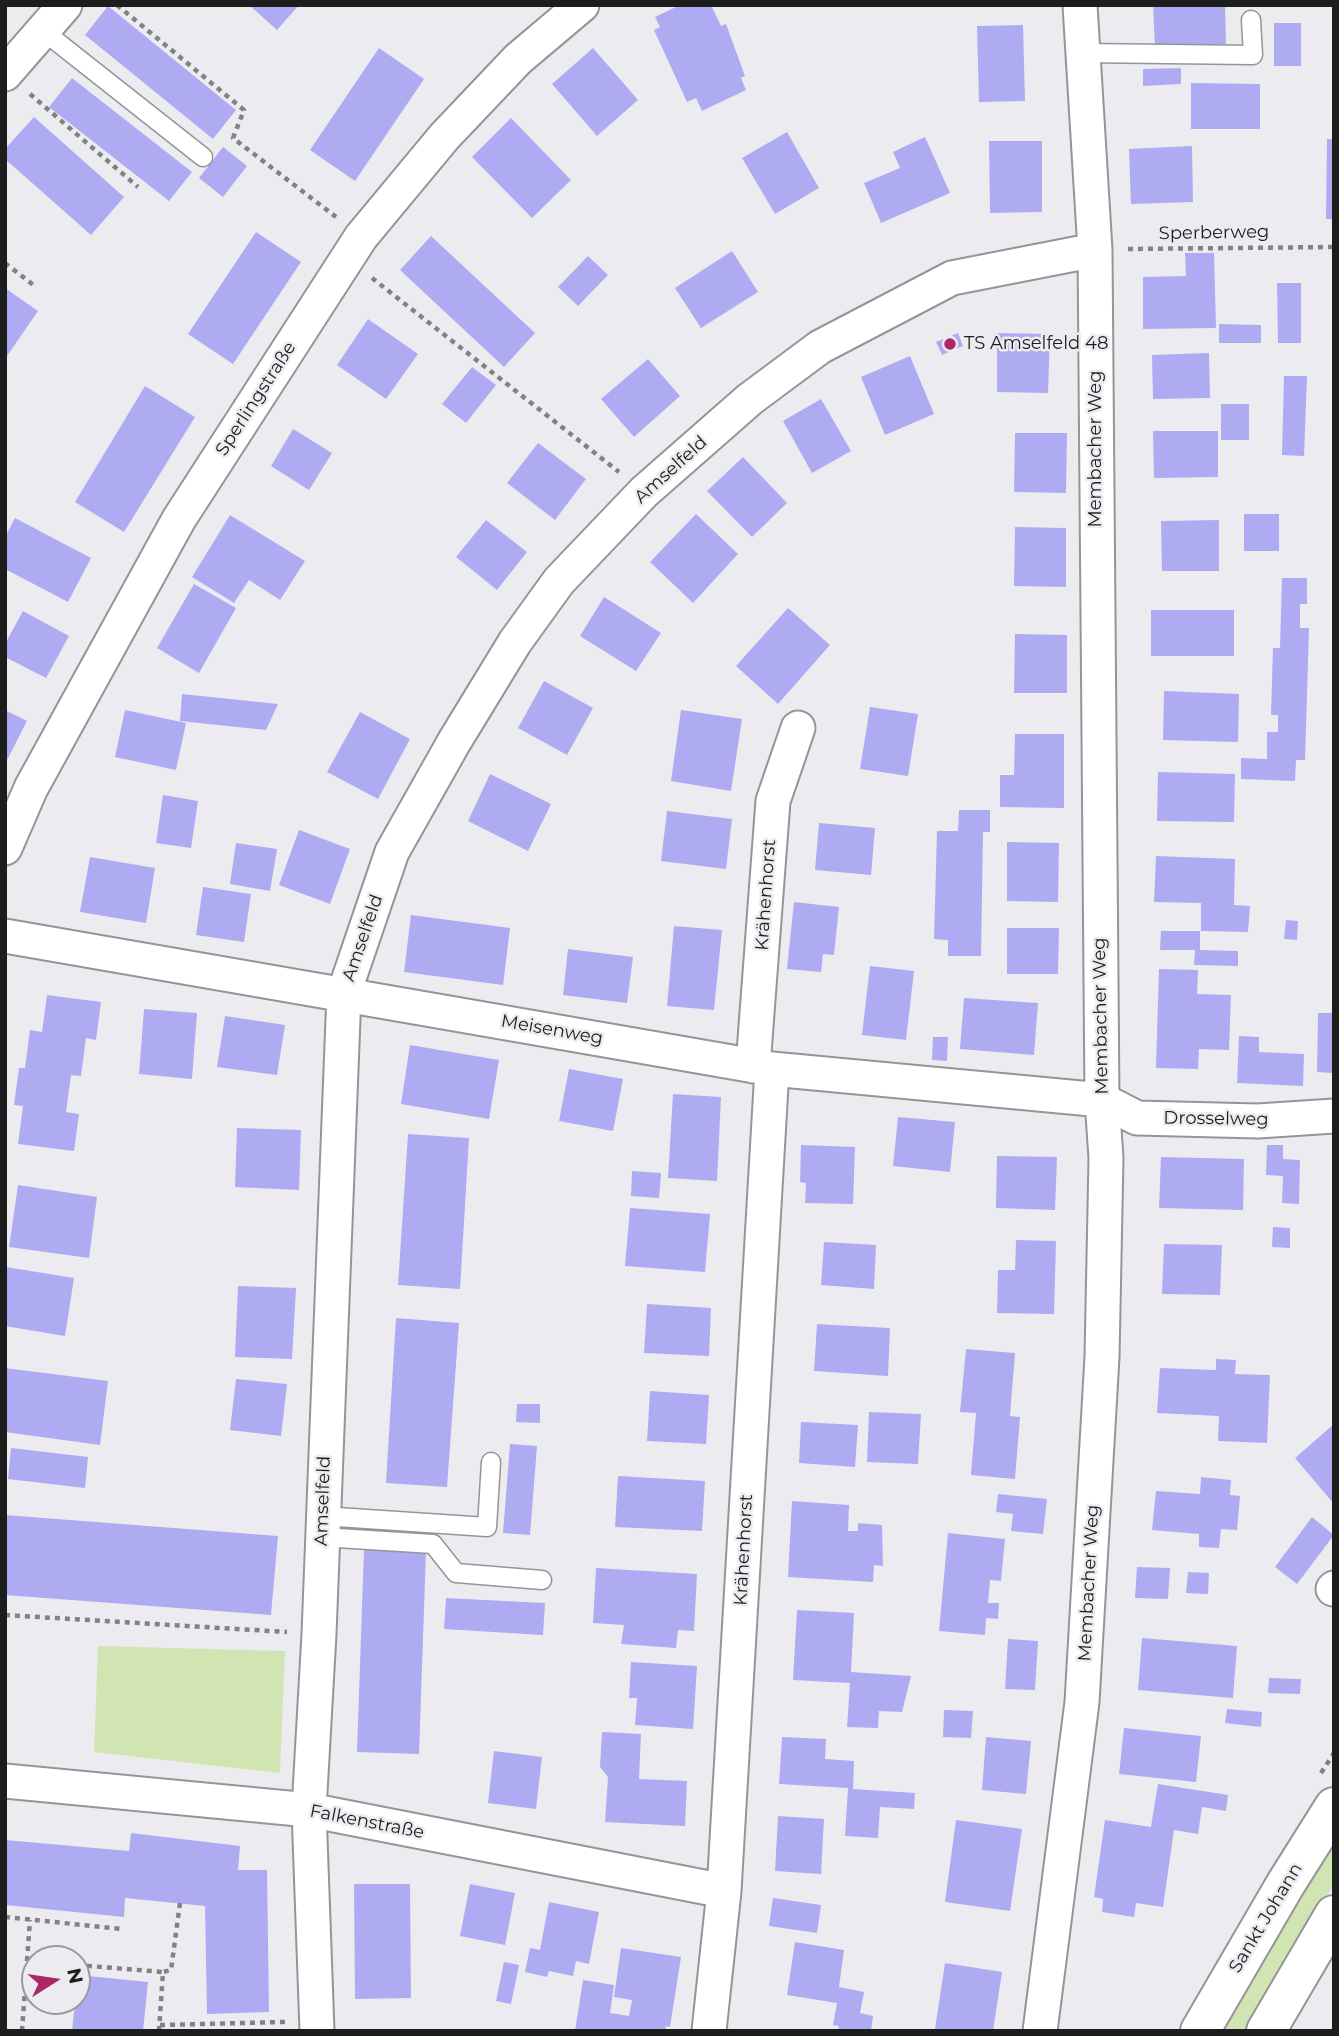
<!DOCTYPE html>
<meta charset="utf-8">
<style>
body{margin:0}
#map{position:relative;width:1339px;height:2036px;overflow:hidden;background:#ececf0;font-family:Montserrat,sans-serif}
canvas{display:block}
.frame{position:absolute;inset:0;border:7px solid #1d1d1e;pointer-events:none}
.north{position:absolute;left:21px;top:1945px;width:70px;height:70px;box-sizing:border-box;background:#ececf0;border:2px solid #99999c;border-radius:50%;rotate:78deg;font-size:19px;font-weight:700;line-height:28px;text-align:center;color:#1d1d1e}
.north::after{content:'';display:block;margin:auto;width:24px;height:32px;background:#af2667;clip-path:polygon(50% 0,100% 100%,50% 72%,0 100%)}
</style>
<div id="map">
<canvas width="1339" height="2036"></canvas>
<div class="frame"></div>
<div class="north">N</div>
</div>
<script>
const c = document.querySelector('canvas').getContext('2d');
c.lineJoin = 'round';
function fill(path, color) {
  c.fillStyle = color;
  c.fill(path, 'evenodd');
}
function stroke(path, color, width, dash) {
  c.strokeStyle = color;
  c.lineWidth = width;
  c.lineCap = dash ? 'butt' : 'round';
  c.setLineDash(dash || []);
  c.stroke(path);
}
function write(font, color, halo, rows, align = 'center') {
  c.font = font + ' Montserrat,sans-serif';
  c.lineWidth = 5;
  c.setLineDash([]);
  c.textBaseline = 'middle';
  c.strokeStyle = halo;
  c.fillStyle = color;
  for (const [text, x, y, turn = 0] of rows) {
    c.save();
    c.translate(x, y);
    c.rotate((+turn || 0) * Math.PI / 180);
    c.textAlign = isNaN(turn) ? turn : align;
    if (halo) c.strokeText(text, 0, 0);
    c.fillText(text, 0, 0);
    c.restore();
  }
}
const green = new Path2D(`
 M98,1646l187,5 -5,122 -186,-21z
 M1334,1841v43l-87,147h-26z`);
const building = new Path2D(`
 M249,5h50l-22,25z
 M680,5h31l10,21 5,-2 19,52 -4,2 5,12 -44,21 -6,-13 -9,4 -33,-72 6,-3 -5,-10z
 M1153,5h72l1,39 -71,2z
 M108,6l128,104 -23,29 -128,-104z
 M1274,23h27v43h-27z
 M1023,25l2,76 -46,1 -2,-76z
 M379,48l45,31 -69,102 -45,-31z
 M593,48l45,52 -41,36 -45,-52z
 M1181,68v16l-38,2v-17z
 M72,78l120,94 -23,29 -120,-94z
 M1191,83l69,1v45h-69z
 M34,117l90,80 -33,38 -86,-76v-10z
 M511,118l60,62 -39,38 -60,-61z
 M787,132l32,56 -44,26 -33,-56z
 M925,137l25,56 -69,30 -17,-40 36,-15 -7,-16z
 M1327,139h7v80h-8z
 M989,141h53v71l-52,1z
 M1192,146l1,56 -62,2 -2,-55z
 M223,147l24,19 -24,31 -24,-19z
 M256,232l45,30 -68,102 -45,-30z
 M431,236l104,97 -31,34 -104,-97z
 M732,251l26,41 -57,36 -26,-40z
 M1185,253h29l2,75 -73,1v-52l43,-1z
 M588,256l20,19 -30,31 -20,-19z
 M1277,283h24v60h-23z
 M5,288l33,23 -33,48z
 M368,319l50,35 -32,45 -49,-34z
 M1219,324l42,1v18h-42z
 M958,333l5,13 -21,9 -6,-13z
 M997,333l53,1 -2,59 -51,-1z
 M1209,353l1,45 -57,1 -1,-44z
 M910,356l24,58 -49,21 -24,-58z
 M648,359l32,37 -46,41 -33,-38z
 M472,367l24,18 -30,38 -24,-19z
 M1284,376h23l-3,80 -22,-1z
 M145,386l50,31 -71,115 -49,-30z
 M821,399l30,52 -39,22 -29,-52z
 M1221,404h28v36h-28z
 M293,429l39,24 -23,37 -38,-24z
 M1153,431h65v46l-64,1z
 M1015,433h52l-1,60 -52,-1z
 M538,443l48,36 -31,41 -48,-37z
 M743,457l44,46 -35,34 -45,-46z
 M696,514l42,40 -45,49 -43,-41z
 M1244,514h35v37h-35z
 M230,515l75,46 -25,39 -31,-20 -15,23 -42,-26z
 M15,518l76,40 -23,44 -63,-33v-32z
 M486,520l41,32 -30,38 -41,-33z
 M1219,520v51h-57l-1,-50z
 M1015,527l51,1v59l-52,-1z
 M1282,578h25v26h-7v24h9l-4,132h-9l-1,21 -54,-2v-21l26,1v-27h11v-17h-7l2,-67h7z
 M194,584l42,24 -37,65 -42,-25z
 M604,597l57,36 -25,38 -56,-35z
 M788,608l42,37 -52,59 -42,-38z
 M1151,610h83v46h-83z
 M23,611l46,25 -23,42 -41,-21v-13z
 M1015,634l52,1v58h-53z
 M544,681l49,27 -26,47 -49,-27z
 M1164,691l75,3 -1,48 -75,-2z
 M182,694l96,10 -12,26 -86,-9z
 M870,707l48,7 -10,62 -48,-7z
 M5,710l22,11 -22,43z
 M125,710l61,13 -10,47 -61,-13z
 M681,710l61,9 -11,72 -60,-10z
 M360,712l50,27 -32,60 -51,-27z
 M1015,734h49v74l-64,-1v-32h14z
 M1158,772l77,2 -1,48 -77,-1z
 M490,774l61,30 -23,47 -60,-30z
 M163,795l35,6 -7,47 -35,-5z
 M959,810h31v22h-7l-2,124h-33v-16l-14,-1 3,-108h21z
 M667,811l65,8 -6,50 -65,-8z
 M819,823l56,5 -4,47 -56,-5z
 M299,830l51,19 -20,55 -51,-19z
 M1007,842l52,1 -1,59 -51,-1z
 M236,843l41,6 -7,42 -40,-7z
 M1156,856l79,3 -1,46 16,1 -2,26 -47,-1v-28l-47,-1z
 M90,857l65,11 -9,55 -66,-11z
 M203,887l48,7 -7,48 -48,-7z
 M794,902l45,5 -5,48 -11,-1 -2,18 -34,-3z
 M411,915l99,13 -7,57 -99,-13z
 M1286,920l12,1 -1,19 -13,-1z
 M674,926l48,4 -8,80 -47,-4z
 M1007,928h52l-1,46h-51z
 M1161,931h39v19l38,1v15l-44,-1 1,-15h-35z
 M568,949l65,8 -6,46 -64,-8z
 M870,966l44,5 -8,69 -44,-5z
 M1159,969l39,1 -1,24 34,1 -2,55 -30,-1 -1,20 -42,-1z
 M47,995l54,7 -5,38 -10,-2 -5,38 -10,-1 -5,37 13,2 -5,37 -56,-7 5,-38 -9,-1 5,-37h6l5,-38 12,2z
 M964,998l74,5 -4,52 -74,-6z
 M144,1009l53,4 -5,66 -53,-5z
 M1318,1013h16v60l-17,-1z
 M225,1016l60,9 -8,50 -60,-8z
 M1239,1036l20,1v15l45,2 -1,32 -66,-3z
 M933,1037h15l-1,24 -15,-1z
 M410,1045l89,15 -10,59 -88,-15z
 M569,1069l54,10 -10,52 -54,-10z
 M673,1094l48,3 -4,84 -49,-3z
 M898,1117l57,5 -5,50 -57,-6z
 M237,1128l64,2 -2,60 -64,-3z
 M408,1134l61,4 -9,151 -62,-4z
 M801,1145l54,2 -2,57 -48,-1 1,-20 -6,-1z
 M1267,1145h16v14l17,1 -1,44 -17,-1 1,-27 -17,-1z
 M997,1156l60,1 -2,53 -59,-2z
 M1161,1157l83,2 -1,51 -84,-2z
 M632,1171l29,2 -2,25 -28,-2z
 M18,1185l79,12 -8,61 -80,-11z
 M630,1208l80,6 -5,58 -80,-6z
 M1273,1227l17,1v20l-18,-1z
 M1016,1240l40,1 -2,73 -57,-1 1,-43h17z
 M824,1242l52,3 -2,44 -53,-4z
 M1164,1244l58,1 -2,50 -58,-1z
 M6,1267l68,11 -9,58 -60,-10z
 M238,1286l58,2 -4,71 -57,-2z
 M647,1304l64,4 -2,48 -65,-3z
 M396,1318l63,5 -12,164 -61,-4z
 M817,1324l73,4 -2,48 -74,-5z
 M966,1349l49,4 -5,63 10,1 -5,62 -44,-4 5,-62 -16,-1z
 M1216,1359l20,1 -1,14 35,1 -3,68 -49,-2 1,-25 -62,-3 3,-45 56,2z
 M5,1368l103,13 -8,64 -95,-13z
 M236,1379l51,5 -6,52 -51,-6z
 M650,1391l59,4 -3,49 -59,-3z
 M517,1404h23v19l-24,-1z
 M869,1412l52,2 -3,50 -51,-2z
 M801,1422l57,3 -3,42 -56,-4z
 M1334,1424v80l-39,-46z
 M510,1444l27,2 -7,89 -27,-2z
 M11,1448l77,9 -3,31 -77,-9z
 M618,1476l87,5 -3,50 -87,-4z
 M1201,1477l30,3 -1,15 10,1 -3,34 -16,-1 -2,19 -20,-1v-13l-47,-4 4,-39 44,3z
 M998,1494l49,5 -4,35 -32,-3 2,-17 -17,-2z
 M792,1501l57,4 -1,26h10v-8l24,2 1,41 -9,-1 -1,17 -85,-5z
 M5,1515l273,21 -7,79 -266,-20z
 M1312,1517l22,18 -37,49 -22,-17z
 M948,1533l57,6 -4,42 -11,-1 -2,23h11l-1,16 -12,-1 -1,17 -46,-4z
 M364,1549l62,2 -7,203 -62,-2z
 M1137,1567l33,1 -2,31 -33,-1z
 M596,1568l101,6 -3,57 -16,-1 -2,18 -55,-4 3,-19 -31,-2z
 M1188,1572l21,1 -1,21 -22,-1z
 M446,1598l99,5 -2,32 -99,-6z
 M797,1610l57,3 -3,59 60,4 -9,36 -23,-1 -1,17 -31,-1 3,-44 -57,-3z
 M1142,1638l95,8 -4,52 -95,-8z
 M1008,1639l30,2 -3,49 -30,-1z
 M631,1662l66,4 -4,63 -58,-4 2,-27h-8z
 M1269,1678l32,1 -1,15 -32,-1z
 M1227,1709l35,3 -1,15 -36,-4z
 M944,1710l29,1 -2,27 -28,-1z
 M1124,1728l77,8 -5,46 -77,-8z
 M602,1732l39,2 -2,45 48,2 -2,45 -80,-4 3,-45 -8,-10z
 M782,1737l44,2 -1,20 29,2 -1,28 62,4 -1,16 -34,-2 -2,31 -33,-2 3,-48 -69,-4z
 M986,1737l45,4 -5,53 -44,-4z
 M494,1751l48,6 -6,52 -48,-6z
 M1158,1784l70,11 -2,16 -24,-4 -4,27 -24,-4 -11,77 -27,-4 -2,14 -32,-5 1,-13 -9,-2 11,-77 46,7z
 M778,1816l46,3 -3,55 -46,-3z
 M956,1820l66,9 -12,82 -65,-9z
 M131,1833l109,13 -2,24h29l2,142 -62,2 -2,-108 -80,-8 -1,19 -119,-12v-65l124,11z
 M354,1884h56l1,114 -56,1z
 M470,1884l45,9 -10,52 -45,-9z
 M773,1898l48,7 -4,28 -48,-7z
 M549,1902l50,10 -10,52 -13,-3 -3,15 -24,-5 -2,6 -22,-5 5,-24 10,2z
 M795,1942l49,8 -5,37 25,5 -4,21 13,3 -2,15h-33l1,-5 -6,-1 4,-22 -50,-8z
 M621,1948l60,9 -11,70 -4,-1 -1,5h-90l8,-51 31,5 -4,28 19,3 3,-16 -18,-3z
 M504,1962l15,3 -8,39 -15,-3z
 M945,1963l57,9 -9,59 -58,-2z
 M78,1975l70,7 -5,49h-71z`);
const path = new Path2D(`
 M117,5l127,105 -11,28 103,79
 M30,94l108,93
 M1128,249l206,-2
 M5,263l31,24
 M372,278l247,194
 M5,1615l282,17
 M1321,1773l13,-20
 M5,1917l117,12
 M27,1961l3,-41
 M77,1965l86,7
 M160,2025l125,-3
 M22,2031l5,-70h8
 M159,2031l4,-59 8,-2 9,-67`);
const service = new Path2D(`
 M42,30l161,127
 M1082,53l171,2 -2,-35
 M322,1516l165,11 4,-65
 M321,1537l112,7 23,29 86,7`);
const minor = new Path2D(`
 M5,74l60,-69
 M5,848l26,-60 148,-269 182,-282 83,-100 74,-78 64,-54
 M5,936l767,133 330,31 35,18 121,3 76,-5
 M753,1066l20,-265 25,-73
 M1333,1589l1,-1
 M5,1781l304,29 415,81
 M317,2031l-8,-221 10,-176 25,-641 48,-141 62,-110 61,-100 44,-61 85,-89 106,-93 70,-52 132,-69 143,-28
 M709,2031l15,-140 48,-822
 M1040,2031l42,-329 20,-345 4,-199 -4,-58 -7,-850 -15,-245`);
const secondary = new Path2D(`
 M1200,2031l85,-146 49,-78
 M1266,2031l68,-116`);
const markers = [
 [950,344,7,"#af2667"]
];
const streetNames = [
 ["Sperberweg",1214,233,-1],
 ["Sperlingstraße",256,399,-57],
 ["Membacher Weg",1096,449,-90],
 ["Amselfeld",671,470,-42],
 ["Krähenhorst",766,895,-86],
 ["Amselfeld",363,938,-71],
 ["Membacher Weg",1101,1016,-91],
 ["Meisenweg",552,1030,10],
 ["Drosselweg",1216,1119,1],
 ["Amselfeld",323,1501,-88],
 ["Krähenhorst",744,1550,-87],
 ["Membacher Weg",1089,1583,-87],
 ["Falkenstraße",367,1822,11],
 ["Sankt Johann",1266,1918,-59]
];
const poiNames = [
 ["TS Amselfeld 48",964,344]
];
fill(green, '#d1e5b3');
fill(building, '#aeabf3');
stroke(service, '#959599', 21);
stroke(minor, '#959599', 37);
stroke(secondary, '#959599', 42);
stroke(path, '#828285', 4.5, [5, 5]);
stroke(service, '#fff', 18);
stroke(minor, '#fff', 33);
stroke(secondary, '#fff', 38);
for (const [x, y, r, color] of markers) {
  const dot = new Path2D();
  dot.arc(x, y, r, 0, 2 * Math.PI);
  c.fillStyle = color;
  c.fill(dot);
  stroke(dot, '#ececf0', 2.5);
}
write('18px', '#1d1d1e', '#ececf0', streetNames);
write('18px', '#1d1d1e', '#ececf0', poiNames, 'left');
</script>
